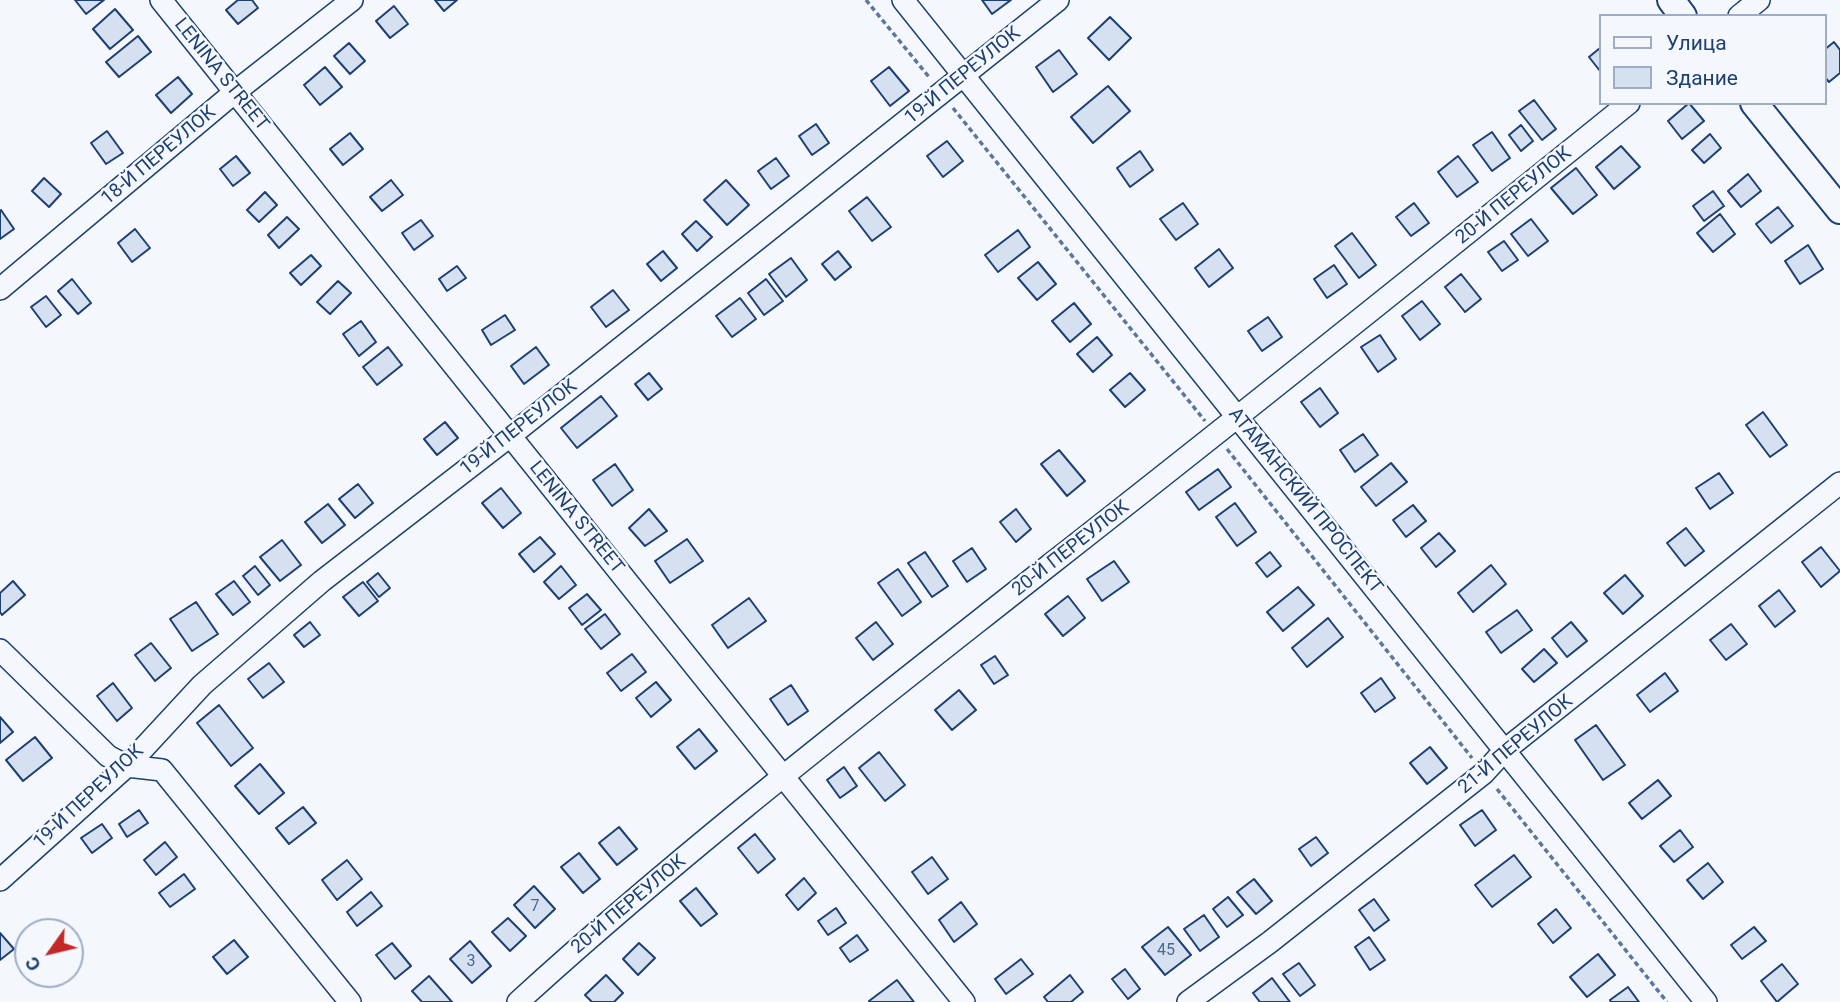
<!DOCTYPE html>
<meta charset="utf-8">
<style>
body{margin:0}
#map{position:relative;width:1840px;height:1002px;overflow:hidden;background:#f4f7fb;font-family:Roboto,sans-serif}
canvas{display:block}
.legend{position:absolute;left:1599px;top:14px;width:228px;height:91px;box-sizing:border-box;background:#f4f7fb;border:2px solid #9eadc5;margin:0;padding:9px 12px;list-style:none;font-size:21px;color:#1d3f73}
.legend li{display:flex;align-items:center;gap:14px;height:35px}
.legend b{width:35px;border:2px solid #9eadc5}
.north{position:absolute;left:14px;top:918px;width:70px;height:70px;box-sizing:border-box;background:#f4f7fb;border:2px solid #9eadc5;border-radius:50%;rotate:236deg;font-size:19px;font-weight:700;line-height:28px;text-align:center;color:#1d3f73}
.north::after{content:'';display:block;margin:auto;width:24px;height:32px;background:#c62828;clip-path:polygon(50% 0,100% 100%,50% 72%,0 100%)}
</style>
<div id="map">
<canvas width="1840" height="1002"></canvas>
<ul class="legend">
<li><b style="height:9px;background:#f4f7fb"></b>Улица</li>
<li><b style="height:19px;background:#d5e0f0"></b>Здание</li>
</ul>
<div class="north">С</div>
</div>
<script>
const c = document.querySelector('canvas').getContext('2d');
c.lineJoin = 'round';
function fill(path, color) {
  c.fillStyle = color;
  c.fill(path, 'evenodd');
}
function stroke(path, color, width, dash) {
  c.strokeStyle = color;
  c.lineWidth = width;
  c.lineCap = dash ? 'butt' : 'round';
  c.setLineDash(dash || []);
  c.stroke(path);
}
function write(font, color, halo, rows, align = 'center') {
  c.font = font + ' Roboto,sans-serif';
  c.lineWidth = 5;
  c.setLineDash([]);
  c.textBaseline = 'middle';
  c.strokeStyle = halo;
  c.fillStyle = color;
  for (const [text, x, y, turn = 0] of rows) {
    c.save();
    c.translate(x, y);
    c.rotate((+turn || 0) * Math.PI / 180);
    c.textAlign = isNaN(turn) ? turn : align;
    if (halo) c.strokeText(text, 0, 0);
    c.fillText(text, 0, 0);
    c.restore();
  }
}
const building = new Path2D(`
 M75,0h29l-18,14z
 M238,0h14l6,8 -20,16 -12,-14z
 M435,0h22l-13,11z
 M982,0h29l-19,14z
 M394,6l14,18 -18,14 -14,-17z
 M115,9l18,21 -23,19 -17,-20z
 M1110,17l21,21 -22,22 -21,-22z
 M138,36l13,16 -32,25 -13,-15z
 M1834,42l6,8v23l-11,9 -5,-6v-26z
 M349,43l16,18 -15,13 -16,-18z
 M1600,48v23l-11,-14z
 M1059,50l18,24 -24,18 -17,-25z
 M325,67l17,20 -22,18 -16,-20z
 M889,67l20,24 -19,15 -19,-25z
 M178,77l14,17 -21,19 -15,-18z
 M1108,86l22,25 -37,32 -22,-26z
 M1534,100l22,29 -14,11 -23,-29z
 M1689,103l15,18 -22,18 -14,-18z
 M816,124l13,19 -17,12 -13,-19z
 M1521,125l12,16 -12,10 -12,-16z
 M107,131l16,22 -17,11 -15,-21z
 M1492,132l18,26 -18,13 -19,-26z
 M350,133l13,16 -20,16 -13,-16z
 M1710,134l11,14 -17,15 -12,-13z
 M947,141l16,20 -20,16 -16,-21z
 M1621,146l19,21 -26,22 -18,-22z
 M1140,151l13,19 -23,17 -13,-19z
 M236,156l14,17 -17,13 -13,-17z
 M1458,156l20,26 -21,15 -19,-25z
 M776,158l13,18 -18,13 -13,-18z
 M1576,168l21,27 -24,19 -22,-26z
 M1748,174l13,17 -20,16 -13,-16z
 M44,178l17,16 -12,13 -17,-16z
 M391,180l12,15 -21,16 -12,-14z
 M726,180l23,25 -22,20 -23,-25z
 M1713,191l11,15 -20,15 -11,-15z
 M265,192l12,13 -18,17 -12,-12z
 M867,197l24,30 -19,14 -23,-30z
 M1183,203l15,21 -22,16 -16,-21z
 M1414,203l15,20 -18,13 -15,-19z
 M1778,207l15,19 -22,17 -15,-19z
 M1,210l13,19 -14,10v-28z
 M1720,214l15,20 -22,18 -16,-19z
 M287,217l12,12 -20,19 -11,-13z
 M1531,219l17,22 -20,15 -17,-22z
 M421,220l12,16 -19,14 -12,-17z
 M696,221l16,16 -15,14 -15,-17z
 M135,229l15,19 -18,14 -14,-19z
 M1018,230l12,17 -32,25 -13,-17z
 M1352,233l24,32 -17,13 -24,-32z
 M1504,241l14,19 -16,11 -14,-19z
 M1808,245l15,24 -23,15 -15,-23z
 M1219,249l14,19 -24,19 -14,-19z
 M663,251l14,17 -16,13 -14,-17z
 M838,251l13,16 -16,13 -13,-16z
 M311,255l10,11 -20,19 -11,-12z
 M791,258l16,22 -21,17 -17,-23z
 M1038,262l18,22 -19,16 -19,-22z
 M1334,265l13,19 -20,14 -13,-19z
 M457,266l9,12 -19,13 -8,-12z
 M1461,274l20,25 -16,13 -20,-25z
 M72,279l19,24 -13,11 -20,-23z
 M766,279l17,22 -19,14 -16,-22z
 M338,281l13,12 -21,21 -13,-12z
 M613,290l16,20 -23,17 -15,-20z
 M46,296l15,19 -15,12 -15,-20z
 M740,298l16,21 -24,18 -16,-21z
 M1422,301l18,23 -20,16 -18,-24z
 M1074,303l17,21 -21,18 -18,-21z
 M505,315l10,15 -24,15 -9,-15z
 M1268,317l14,20 -20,14 -14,-20z
 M361,321l15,21 -17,14 -16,-22z
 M1380,335l16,24 -18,13 -17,-25z
 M1097,337l15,18 -19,17 -16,-18z
 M388,347l14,18 -25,20 -14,-18z
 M536,347l13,18 -25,19 -13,-18z
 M649,373l13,16 -14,11 -13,-16z
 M1130,373l15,17 -20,17 -15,-17z
 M1320,388l18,25 -18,14 -19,-25z
 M601,396l16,20 -40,32 -16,-20z
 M1763,412l24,33 -17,12 -24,-32z
 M445,422l13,16 -21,17 -13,-16z
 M1363,434l15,21 -23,17 -15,-22z
 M1059,450l26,31 -18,15 -26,-32z
 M1391,463l16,19 -31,24 -15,-19z
 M615,464l18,26 -21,16 -19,-26z
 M1218,469l13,18 -32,23 -13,-18z
 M1719,473l14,20 -23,16 -14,-21z
 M358,484l15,19 -18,15 -16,-19z
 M501,488l20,25 -18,15 -21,-25z
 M1235,503l21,29 -19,14 -21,-29z
 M328,504l17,21 -23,18 -17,-21z
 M1413,505l13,16 -20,16 -13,-17z
 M649,509l18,22 -22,15 -16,-18z
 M1016,509l15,20 -15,13 -16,-20z
 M1686,528l18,23 -19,15 -18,-23z
 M1439,533l16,18 -19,16 -15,-19z
 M540,537l15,17 -21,18 -15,-18z
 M687,539l16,22 -33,22 -15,-22z
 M282,540l19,25 -21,16 -20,-24z
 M1821,547l19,24 -19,16 -19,-25z
 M972,548l14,21 -19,13 -14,-21z
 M925,552l23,34 -16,11 -24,-34z
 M1270,552l11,14 -14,11 -11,-14z
 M1114,561l15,21 -27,19 -15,-22z
 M1491,565l15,19 -33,28 -15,-19z
 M255,566l15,19 -12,10 -15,-19z
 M561,566l15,19 -17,14 -15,-17z
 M898,569l23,33 -19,14 -24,-33z
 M378,573l12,15 -11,9 -12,-15z
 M1625,575l18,21 -20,18 -19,-21z
 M13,581l12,14 -23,20 -2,-3v-19z
 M234,581l16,21 -17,13 -17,-21z
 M363,582l15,19 -19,15 -16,-19z
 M1298,587l16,18 -31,26 -16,-19z
 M1779,590l16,21 -20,16 -16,-21z
 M587,594l14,16 -19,15 -13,-17z
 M1068,596l17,22 -22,18 -18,-22z
 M749,598l17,23 -38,27 -16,-23z
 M196,602l22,32 -26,17 -22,-32z
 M1517,610l15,20 -31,23 -15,-21z
 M605,614l15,20 -19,15 -16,-20z
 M1328,618l15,19 -36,30 -15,-19z
 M310,622l10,13 -16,12 -10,-12z
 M876,622l17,22 -20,16 -17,-22z
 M1571,622l16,19 -20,16 -15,-19z
 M1731,624l16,20 -21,16 -16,-20z
 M151,643l20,25 -16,13 -20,-26z
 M1544,649l13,14 -23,19 -12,-13z
 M632,654l14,18 -25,19 -14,-18z
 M995,656l13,19 -14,9 -13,-19z
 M269,663l15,19 -21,16 -15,-19z
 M1665,673l13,18 -28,21 -13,-17z
 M1381,678l14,20 -20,14 -14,-19z
 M656,682l15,18 -20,17 -15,-19z
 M113,683l19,25 -15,13 -20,-25z
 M791,685l17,26 -20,14 -18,-26z
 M959,690l17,20 -24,20 -17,-20z
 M219,705l34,43 -22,18 -34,-43z
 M0,717l13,15 -13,11z
 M1596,725l29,40 -22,15 -28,-40z
 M699,729l18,22 -22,18 -18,-22z
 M35,737l17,21 -29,23 -17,-21z
 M1430,747l17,21 -20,16 -17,-21z
 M879,752l26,33 -20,16 -26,-33z
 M260,764l24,29 -25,21 -24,-28z
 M844,767l13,19 -17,12 -13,-18z
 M1658,780l13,16 -29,23 -13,-16z
 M303,807l13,16 -27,21 -13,-16z
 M139,810l9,13 -21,14 -8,-13z
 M1482,810l14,20 -21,16 -15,-21z
 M102,824l10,14 -20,15 -11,-15z
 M619,827l18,22 -20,16 -18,-22z
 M1680,830l13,17 -19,15 -14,-16z
 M755,834l20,25 -17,14 -20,-25z
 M1316,837l12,16 -17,13 -12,-17z
 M165,842l12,15 -21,18 -12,-15z
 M579,853l21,26 -17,14 -22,-26z
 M1514,855l17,22 -39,30 -17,-22z
 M932,857l16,22 -20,15 -16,-22z
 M347,860l15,19 -25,21 -15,-20z
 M1708,863l15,19 -20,17 -16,-19z
 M184,874l11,15 -25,18 -11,-14z
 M804,878l12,15 -18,17 -12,-15z
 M1254,879l18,22 -16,13 -19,-22z
 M534,886l21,23 -20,19 -21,-23z
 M696,888l21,26 -16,12 -21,-25z
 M371,892l11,14 -25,20 -10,-14z
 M1228,897l15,18 -16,12 -14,-18z
 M1374,899l15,21 -15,11 -15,-21z
 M961,902l16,22 -23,18 -15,-22z
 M836,908l10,15 -18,12 -10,-14z
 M1556,909l15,19 -18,15 -15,-19z
 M1204,915l15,22 -19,14 -16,-22z
 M508,918l18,18 -16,15 -18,-19z
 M1168,927l23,28 -26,20 -23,-28z
 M1754,927l12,14 -24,18 -11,-14z
 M0,933l14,16 -14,11z
 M857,935l11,15 -18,12 -10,-14z
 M1369,937l16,23 -15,10 -15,-23z
 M234,940l14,17 -21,17 -14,-17z
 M470,941l21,25 -19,17 -22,-24z
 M392,943l19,23 -16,13 -19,-24z
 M639,943l16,15 -17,17 -15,-16z
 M1598,954l17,21 -28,22 -17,-20z
 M1021,959l12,15 -27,20 -11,-15z
 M1299,963l16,22 -15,11 -17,-22z
 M1782,964l16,20 -21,18 -16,-21z
 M1125,969l15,20 -12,10 -16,-20z
 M606,975l17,18 -9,9h-22l-7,-7z
 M1070,975l13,17 -12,10h-23l-4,-5z
 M429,976l23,26h-30l-10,-11z
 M1272,978l18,24h-30l-7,-9z
 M897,980l17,22h-44l-1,-1z
 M1628,987l11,15h-28l-1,-2z`);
const path = new Path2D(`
 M866,0l63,77
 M953,108l252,313
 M1227,449l245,309
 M1497,789l170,213`);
const minor = new Path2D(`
 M161,0l803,1002
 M903,0l803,1002
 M1739,16l20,-16
 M0,289l235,-197 117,-92
 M0,650l108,106 19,10 35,4 188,232
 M0,880l127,-114 75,-81 120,-104 188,-145 548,-436
 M518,1002c170,-155 352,-295 533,-438 194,-152 386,-306 578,-461
 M1188,1002l82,-60 214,-169 21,-23 335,-267`);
const major = new Path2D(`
 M1671,0l12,16
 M1754,103l86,107`);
const numberNames = [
 ["7",535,907],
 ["45",1166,951],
 ["3",471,962]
];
const streetNames = [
 ["LENINA STREET",221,75,51],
 ["19-Й ПЕРЕУЛОК",963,76,-39],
 ["18-Й ПЕРЕУЛОК",159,156,-40],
 ["20-Й ПЕРЕУЛОК",1514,196,-39],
 ["19-Й ПЕРЕУЛОК",519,428,-38],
 ["АТАМАНСКИЙ ПРОСПЕКТ",1305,501,51],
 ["LENINA STREET",576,518,51],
 ["20-Й ПЕРЕУЛОК",1071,549,-38],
 ["21-Й ПЕРЕУЛОК",1516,745,-40],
 ["19-Й ПЕРЕУЛОК",89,797,-43],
 ["20-Й ПЕРЕУЛОК",629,905,-40]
];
fill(building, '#d5e0f0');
stroke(building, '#1d3f73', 2);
stroke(minor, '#1d3f73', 24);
stroke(major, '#1d3f73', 30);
stroke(path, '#5e769c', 3.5, [5, 3.5]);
stroke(minor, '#f4f7fb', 21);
stroke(major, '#f4f7fb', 26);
write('16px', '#4b6792', null, numberNames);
write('19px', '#1d3f73', '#f4f7fb', streetNames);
</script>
